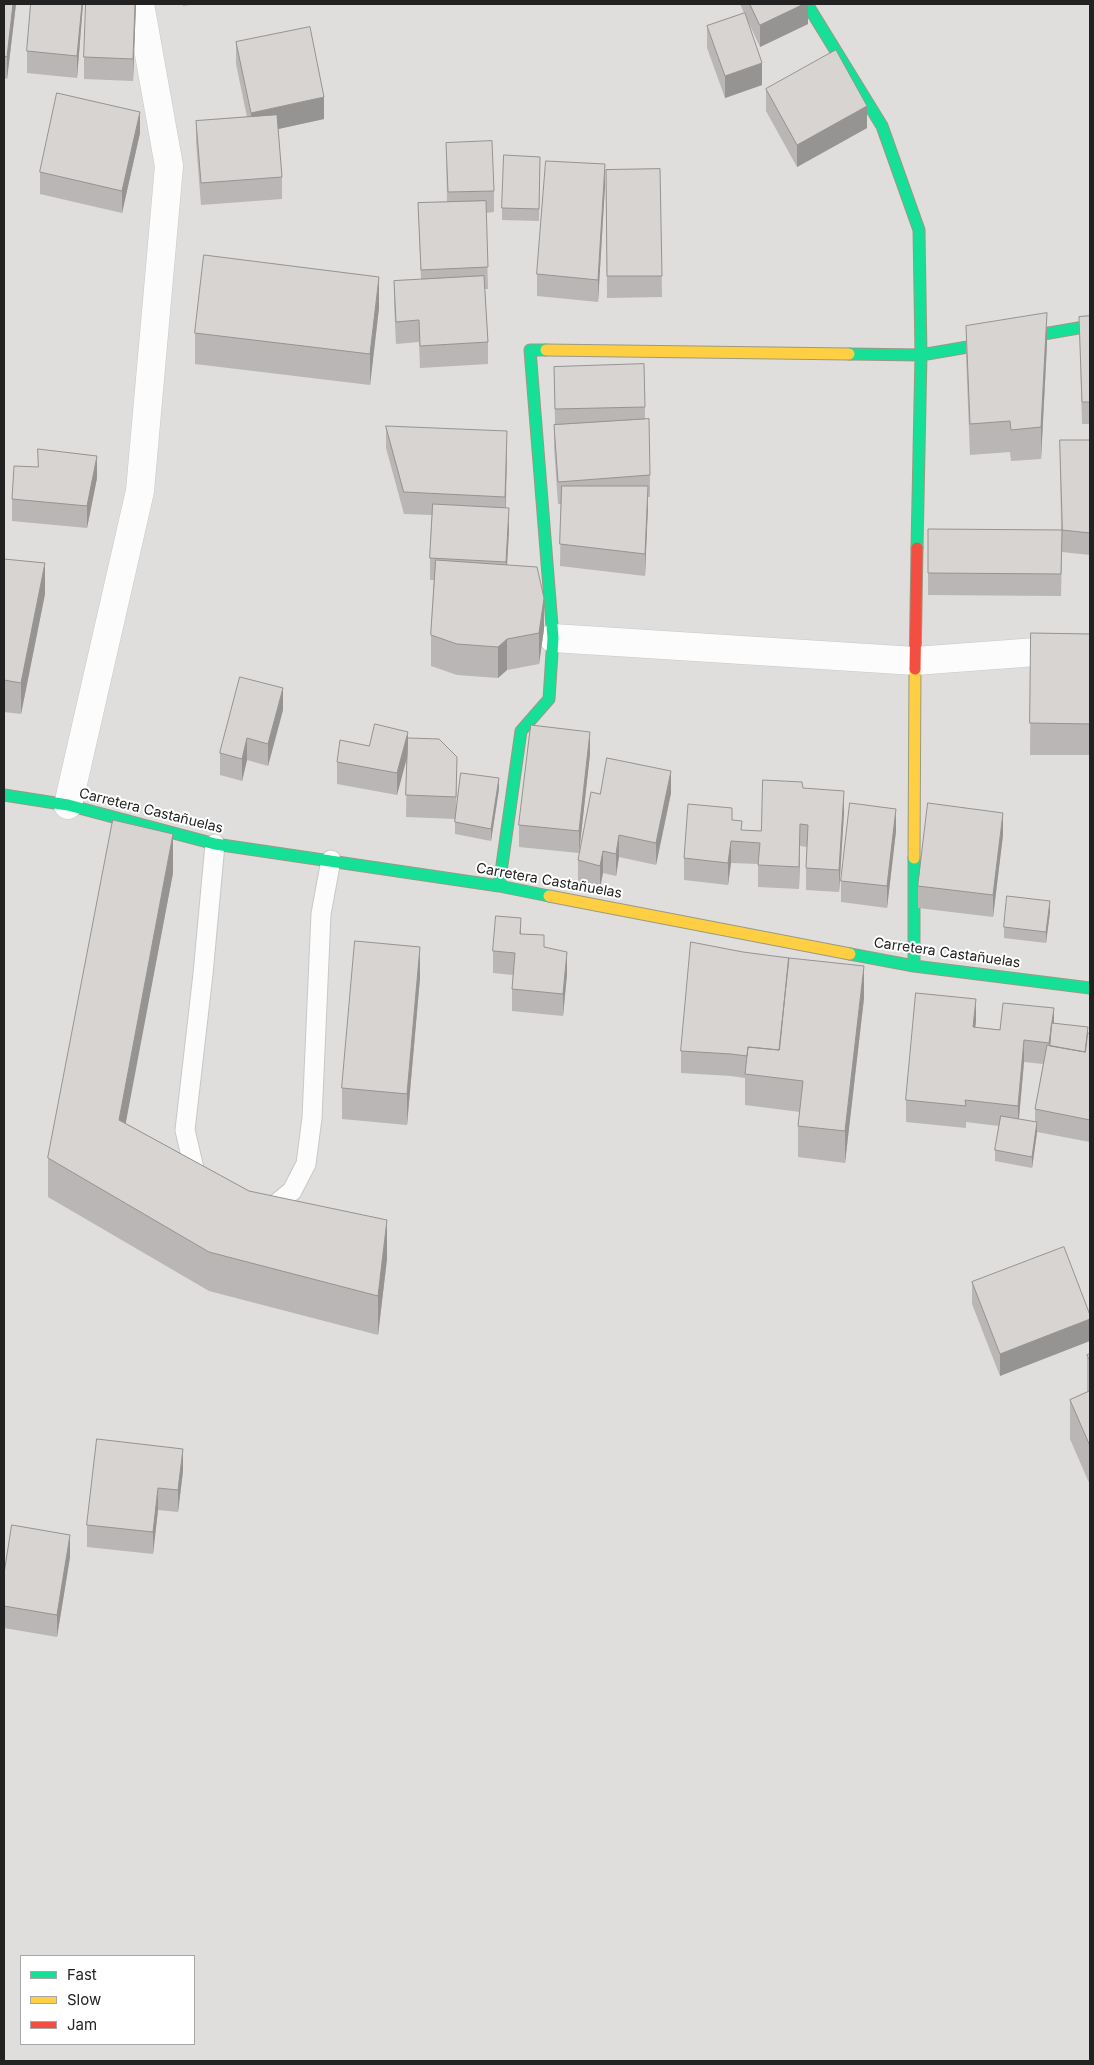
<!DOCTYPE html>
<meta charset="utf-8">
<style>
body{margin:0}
#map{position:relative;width:1094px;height:2065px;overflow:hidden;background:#f0eeeb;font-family:Inter,sans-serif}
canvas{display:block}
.frame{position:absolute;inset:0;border:5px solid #222;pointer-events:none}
.legend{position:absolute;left:20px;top:1955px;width:175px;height:90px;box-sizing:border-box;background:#fff;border:1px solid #a7a7a7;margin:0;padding:6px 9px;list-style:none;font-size:15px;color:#222}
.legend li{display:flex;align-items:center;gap:10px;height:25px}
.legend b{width:25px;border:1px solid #a7a7a7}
</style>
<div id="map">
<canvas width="1094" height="2065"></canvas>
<div class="frame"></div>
<ul class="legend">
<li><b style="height:6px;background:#16e098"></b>Fast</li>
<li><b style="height:6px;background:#ffcf43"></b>Slow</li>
<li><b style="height:6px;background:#f24e42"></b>Jam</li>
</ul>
</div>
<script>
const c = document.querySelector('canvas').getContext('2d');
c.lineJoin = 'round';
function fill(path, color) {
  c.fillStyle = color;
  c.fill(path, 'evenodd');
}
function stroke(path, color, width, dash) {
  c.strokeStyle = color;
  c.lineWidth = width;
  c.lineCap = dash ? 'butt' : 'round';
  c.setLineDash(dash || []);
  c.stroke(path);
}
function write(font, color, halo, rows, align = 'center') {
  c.font = font + ' Inter,sans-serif';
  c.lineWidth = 4;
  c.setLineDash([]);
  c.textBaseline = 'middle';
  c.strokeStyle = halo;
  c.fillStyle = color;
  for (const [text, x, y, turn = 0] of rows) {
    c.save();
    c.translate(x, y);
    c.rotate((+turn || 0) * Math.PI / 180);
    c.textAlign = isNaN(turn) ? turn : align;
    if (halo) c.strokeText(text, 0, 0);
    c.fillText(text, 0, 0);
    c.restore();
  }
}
const residential = new Path2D(`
 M4,4h1086v2057h-1086zM21,1956h173v88h-173z`);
const lane = new Path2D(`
 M201,1183l-6,-10 -10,-43 18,-156 12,-130
 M261,1209l15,-5 16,-13 14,-27 6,-46 9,-204 10,-54`);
const street = new Path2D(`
 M553,638l362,23 175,-13
 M68,805l72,-314 29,-325 -29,-162`);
const fast = new Path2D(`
 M807,4l75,122 37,104 2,125 -4,193
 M849,354l72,1 169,-29
 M4,795l64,10 147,39 284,42 50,10
 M499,886l22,-155 28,-32 4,-61 -23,-288h16
 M850,954l64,12 176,22
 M914,966v-108`);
const slow = new Path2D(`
 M546,350l303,4
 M914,858l1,-189
 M549,896l301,58`);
const jam = new Path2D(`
 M915,669l2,-121`);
const wall = new Path2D(`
 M4,4h12l-9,75 -3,-1z
 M83,4l-6,74 -50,-5v-22z
 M136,4l-3,77 -49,-2v-22z
 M183,4h13l-13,2z
 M740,4h68v20l-48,23 -13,-28 15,66 -37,13 -18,-50v-22l37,-13z
 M236,42l88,77 -46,10 4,48v22l-81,6 -5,-63v-21l51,-4 -11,-53z
 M766,89l101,39 -70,39 -31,-56z
 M140,133l-18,80 -82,-19v-22z
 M446,143l48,48v21l-8,1 2,76h-3l3,53v22l-68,4 -1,-26 -23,2 -2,-41v-22l27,-1 -3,-77 29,-1z
 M540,168l-1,53 -37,-1v-12z
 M660,169l2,128 -55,1 -1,-128z
 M605,186l-7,116 -61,-6v-22z
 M379,308l-9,77 -175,-21v-31z
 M1090,316v108h-8l-3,-107z
 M966,326l81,18 -6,115 -30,2 -1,-9 -40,3 -4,-98z
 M554,367l91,40v12l5,56v22h-2l-3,79 -85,-10 1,-62h-3l-4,-57v-22h1z
 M386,426l121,27 -1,55 3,22 -2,35 37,64 -5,35 -32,6 -9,8 -41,-3 -26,-9v-31l3,-55h-4v-22l2,-43 -28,-1 -18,-66z
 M1060,440h30v115l-28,-3 -1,44 -133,-1v-66l133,1z
 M97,478l-10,50 -75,-7v-22z
 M4,559l41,35 -24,120 -17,-2z
 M1031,633l59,1v121h-60z
 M283,710l-15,56 -21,-6 -5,21 -22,-6v-22z
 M369,746l39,3 49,30 -1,31 43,-21 -8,52 -36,-7v-15l-49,-2 1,-62 -10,40 -60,-11v-22z
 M590,754l-11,99 -60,-6v-22z
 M803,788l41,25 -5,79 -33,-2v-22l1,-21 -7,-1 -1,43 -41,-2v-23l-27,-1 -3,22 -44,-5v-22l48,-38 10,10 19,1z
 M671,793l-15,72 -37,-8 -3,19 -13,-3 -3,15 -22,-6v-22l22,-66z
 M896,831l-9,77 -46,-6v-21z
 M1003,835l-10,82 -75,-9v-22z
 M173,873l-48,250 124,68 138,68 -9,76 -169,-44 -161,-94v-39z
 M1050,912l-4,31 -42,-5v-11z
 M521,934l23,13 23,27 -4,42 -51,-5v-22l1,-14 -20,-2v-22z
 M420,978l-13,147 -65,-6v-31z
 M864,998l-19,165 -47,-6v-31l2,-14 -55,-7v-27l-14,-2 -50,-3v-22z
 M976,1021l-1,6 25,3 54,-6 36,10v108l-53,-10 -5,36 -37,-7v-11l4,-24 -33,-4v6l-60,-6v-22zM1024,1062l19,2 -8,45v13l-16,-3z
 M972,1282l118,33 -90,61 -28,-72z
 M1090,1354v131l-20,-46v-39l17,-8v-37z
 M183,1471l-5,41 -20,-2 -5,44 -66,-7v-22z
 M70,1557l-13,80 -53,-9v-54z`);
const shadedWall = new Path2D(`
 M13,4h3l-9,75v-22z
 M82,4h1l-6,74v-22z
 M135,4h1l-3,77v-22z
 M804,4h4v20l-48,23v-22z
 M762,63v22l-37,13v-22z
 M324,97v22l-73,16v-22z
 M867,106v22l-70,39v-22z
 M140,112v21l-18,80v-22z
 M605,164v22l-7,116v-22z
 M379,277v31l-9,77v-31z
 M1047,313v31l-6,115v-32z
 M507,431v22l-2,66v-22z
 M97,456v22l-10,50v-22z
 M648,486v22l-3,68v-22z
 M509,508v22l-3,54v-22z
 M45,563v31l-24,120v-31z
 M544,598v31l-5,35v-31z
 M507,639v31l-9,8v-31z
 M283,688v22l-15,56v-22z
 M408,732v22l-11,41v-22z
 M590,732v22l-11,99v-22z
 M247,738v22l-5,21v-22z
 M671,771v22l-15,72v-22z
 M499,778v11l-8,52v-12z
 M844,791v22l-5,79v-22z
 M896,809v22l-9,77v-22z
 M1003,813v22l-10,82v-22z
 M800,824v22l-1,43v-22z
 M173,834v39l-54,286v-39z
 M619,835v22l-3,19v-22z
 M731,841v22l-3,22v-22z
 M603,851v22l-3,15v-22z
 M1050,901v11l-4,31v-11z
 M521,918v22l-1,-6z
 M420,947v31l-13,147v-31z
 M567,952v22l-4,42v-22z
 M864,966v32l-19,165v-32z
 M976,999v22l-3,28v-22z
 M1054,1008v22l-5,26v-13z
 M1024,1040v22l-6,66v-22z
 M1037,1122v11l-5,35v-11z
 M387,1220v39l-9,76v-39z
 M1090,1319v22l-90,35v-22z
 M183,1449v22l-5,41v-22z
 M158,1488v22l-5,44v-22z
 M70,1535v22l-13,80v-22z`);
const building = new Path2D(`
 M4,4h9l-6,53 -3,-1z
 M31,4h51l-5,52 -50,-5z
 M86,4h49l-2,55 -49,-2z
 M750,4h54l-44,21z
 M745,13l17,50 -37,13 -18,-50z
 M310,27l14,70 -73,16 -15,-71z
 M836,50l31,56 -70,39 -31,-56z
 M57,93l83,19 -18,79 -82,-19z
 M277,115l5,62 -81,6 -5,-62z
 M492,141l2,50 -46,1 -2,-49z
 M504,155l36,2 -1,52 -37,-1z
 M546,161l59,3 -7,116 -61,-6z
 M660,169l2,107h-55l-1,-106z
 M486,201l2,66 -67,3 -3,-67z
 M204,255l175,22 -9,77 -175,-21z
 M484,276l4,66 -68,4 -1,-26 -23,2 -2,-41z
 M1047,313l-6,114 -30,3 -1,-9 -40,3 -4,-98z
 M1090,316v86h-8l-3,-85z
 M644,364l1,43 -90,2 -1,-42z
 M649,419l1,56 -92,7 -4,-57z
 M386,426l121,5 -2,66 -101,-5z
 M1060,440h30v93l-28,-3 -1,44 -133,-1v-44l134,1z
 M38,449l59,7 -10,50 -75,-7 2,-33 24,1z
 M562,486h86l-3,68 -85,-10z
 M433,504l76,4 -3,54 -76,-4z
 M4,559l41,4 -24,120 -17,-3z
 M436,560l101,7 7,31 -5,35 -32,6 -9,8 -41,-3 -26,-9z
 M1031,633l59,1v90l-60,-1z
 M240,677l43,11 -15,56 -21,-6 -5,21 -22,-6z
 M375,724l33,8 -11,41 -60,-11 3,-22 29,6z
 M531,725l59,7 -11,99 -60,-6z
 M408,738l31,1 18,18 -1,40 -50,-2z
 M607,758l64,13 -15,72 -37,-8 -3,19 -13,-3 -3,15 -22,-6 13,-68 9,2z
 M461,773l38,5 -8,51 -36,-7z
 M763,780l39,2 1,6 41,3 -5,79 -33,-2 2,-43 -8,-1 -1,43 -41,-2 2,-22 -29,-2 -3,22 -44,-5 4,-54 44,4v12l10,1 -1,9 20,1z
 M850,803l46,6 -9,77 -46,-5z
 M928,803l75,10 -10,82 -75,-9z
 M113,820l60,14 -54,286 130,71 138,29 -9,76 -169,-44 -161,-94z
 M1007,896l43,5 -4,31 -42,-5z
 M496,916l25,2 -1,16 24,1v12l23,5 -4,42 -51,-5 3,-36 -22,-2z
 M355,941l65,6 -13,147 -65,-6z
 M691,942l52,10 46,6 -10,92 -31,-3 -1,9 -16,-2 -50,-3z
 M789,958l75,8 -19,165 -47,-5 5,-45 -58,-7 3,-27 31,3z
 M916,993l60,6 -3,28 27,3 3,-27 51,5 -5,35 -25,-3 -6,66 -53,-6 1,6 -60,-6z
 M1052,1023l36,4 -3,25 -35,-6z
 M1088,1033l2,1v86l-55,-11 12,-64 38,7z
 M1001,1116l36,6 -5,35 -37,-7z
 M1064,1247l26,68v4l-90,35 -28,-72z
 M1090,1354v7l-3,-6z
 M1090,1391v55l-20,-46z
 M97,1439l86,10 -5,41 -20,-2 -5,44 -66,-7z
 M12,1525l58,10 -13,80 -53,-9v-32z`);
const streetNames = [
 ["Carretera Castañuelas",151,811,14],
 ["Carretera Castañuelas",549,881,10],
 ["Carretera Castañuelas",947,953,8]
];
fill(residential, '#dfdedc');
stroke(lane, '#c9c8c7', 21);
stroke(street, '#c9c8c7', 29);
stroke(fast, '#999a82', 13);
stroke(slow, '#999a82', 13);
stroke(jam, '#999a82', 13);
stroke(lane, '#fdfcfc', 19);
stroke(street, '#fdfcfc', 28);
stroke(fast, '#16e098', 11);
stroke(slow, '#ffcf43', 11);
stroke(jam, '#f24e42', 11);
fill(wall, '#b9b6b5');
fill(shadedWall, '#969493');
fill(building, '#d7d4d2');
stroke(building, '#969493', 1);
write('14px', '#222', '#fff', streetNames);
</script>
